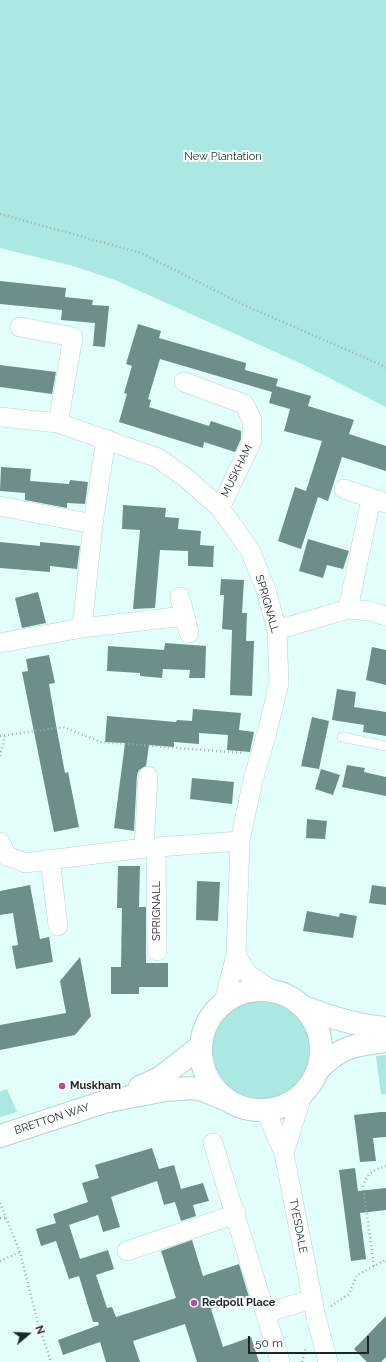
<!DOCTYPE html>
<style>
body{margin:0}
#map{position:relative;width:386px;height:1362px;overflow:hidden;background:#e2fffb;font-family:Raleway,sans-serif}
canvas{display:block}
.north{position:absolute;left:8px;top:1314px;width:40px;height:40px;-webkit-text-stroke:3px #fff;paint-order:stroke;rotate:71deg;font-size:11px;font-weight:700;line-height:16px;text-align:center;color:#1a2726}
.north::after{content:'';display:block;margin:auto;width:14px;height:18px;background:#1a2726;clip-path:polygon(50% 0,100% 100%,50% 72%,0 100%)}
.scale{position:absolute;left:248px;top:1336px;width:121px;height:18px;box-sizing:border-box;border:2px solid #1a2726;border-top:0;padding-left:5px;font-size:12px;line-height:14px;white-space:nowrap;color:#1a2726;-webkit-text-stroke:3px #fff;paint-order:stroke}
</style>
<div id="map">
<canvas width="386" height="1362"></canvas>
<div class="north">N</div>
<div class="scale">50 m</div>
</div>
<script>
const c = document.querySelector('canvas').getContext('2d');
c.lineJoin = 'round';
function fill(path, color) {
  c.fillStyle = color;
  c.fill(path, 'evenodd');
}
function stroke(path, color, width, dash) {
  c.strokeStyle = color;
  c.lineWidth = width;
  c.lineCap = dash ? 'butt' : 'round';
  c.setLineDash(dash || []);
  c.stroke(path);
}
function write(font, color, halo, rows, align = 'center') {
  c.font = font + ' Raleway,sans-serif';
  c.lineWidth = 4;
  c.setLineDash([]);
  c.textBaseline = 'middle';
  c.strokeStyle = halo;
  c.fillStyle = color;
  for (const [text, x, y, turn = 0] of rows) {
    c.save();
    c.translate(x, y);
    c.rotate((+turn || 0) * Math.PI / 180);
    c.textAlign = isNaN(turn) ? turn : align;
    if (halo) c.strokeText(text, 0, 0);
    c.fillText(text, 0, 0);
    c.restore();
  }
}
const green = new Path2D(`
 M0,0h386v407l-86,-44 -185,-83 -42,-14 -73,-18z
 M201 1050a60 60 0 1 1 120 0a60 60 0 1 1-120 0Z
 M386,1055v39h-5l-5,-38z
 M7,1089l10,23 -17,5v-25z`);
const building = new Path2D(`
 M0,281l66,7 -1,9 28,3 -1,5 17,1 -4,41 -12,-1 2,-23 -34,-3 1,-10 -62,-6z
 M138,324l23,7 -2,7 87,25 -1,7 33,9 -2,7 35,10 -3,10 46,14 -5,14 37,12v25l-44,-14 -14,44 -10,-4 -17,52 -23,-8 17,-54 11,4 16,-50 -38,-10 6,-22 -21,-6 3,-11 -112,-33 -12,40 3,1 -2,7 60,19 2,-5 30,10v8l-6,13 -31,-10 -1,6 -84,-26 8,-28 -3,-1 8,-27 -6,-2z
 M0,365l56,7 -4,22 -52,-7z
 M1,467l30,2 -1,12 39,3 1,-4 18,2 -3,22 -18,-1v5l-42,-8v-7l-25,-2z
 M123,505l43,3 -1,9 14,1 -1,11 23,2 -1,14 14,1 -1,21 -25,-1v-15l-28,-1 -5,58 -22,1 7,-79 -18,-1z
 M308,539l41,12 -6,18 -16,-4 -4,13 -24,-7z
 M0,542l40,4v-4l40,4 -3,23 -27,-3v6l-50,-4z
 M221,579l23,1 -2,33h5l-1,28h8l-2,55 -22,-1 2,-65 -10,-1 2,-34h-4z
 M38,592l8,31 -24,5 -7,-30z
 M165,643l41,3 -1,32h-16l1,-8 -27,-1 -1,9 -22,-2v-3l-33,-2 1,-25 56,4z
 M372,647l14,3v35l-20,-5z
 M49,655l6,28 -6,1 7,41 9,48 3,-1 11,55 -25,5 -32,-160 6,-1 -2,-12z
 M337,689l19,3 -2,15 32,5v24l-23,-4 1,-7 -32,-5z
 M193,709l48,4 -2,17 15,2 -4,20 -23,-2 1,-15 -29,-2v11l-25,-2v5l-25,-2 -3,21 -7,4 -2,5 -3,56 -20,-3 11,-85 -20,-1 2,-26 69,6 1,-2 15,1z
 M312,717l17,4 -10,48 -18,-3z
 M347,765l18,3 -1,4 22,5v19l-44,-9z
 M321,769l19,6 -7,20 -18,-6z
 M192,778l42,4 -2,22 -42,-5z
 M307,819l20,2 -2,18 -19,-1z
 M118,866h22l-1,41h7v56h22v24h-29v7h-28v-27h10l1,-59h-5z
 M197,881l23,1 -2,39 -22,-1z
 M30,885l10,54 9,-2 4,25 -37,7 -4,-23 6,-1 -5,-32 -13,2v-24z
 M372,885l14,2v18l-17,-2z
 M307,911l32,6 1,-4 17,3 -4,22 -50,-7z
 M80,957l11,59 -16,19 -75,15v-25l66,-12 -6,-32z
 M381,1112h5v25l-13,1 3,23 -16,1 -6,-47z
 M152,1148l7,21 15,-4 7,24 22,-6 6,18 -16,4 3,11 -15,5 -6,-19 -11,3 -7,-24 -46,16 9,30 -17,5 -5,-17 -29,10 11,34 28,-9 6,19 -18,6 11,33 5,-1 4,10 60,-19 -15,-47 31,-11 11,36 36,-12 10,33 -38,12 12,38 28,-10 8,25h-62l-12,-38 -52,17 7,21h-34l-6,-20 -37,13 -5,-15 41,-15 -1,-3h-5l-14,-46 -10,3 -13,-38 -15,5 -5,-17 20,-6 -3,-9 35,-12 -6,-19 17,-5 -4,-13z
 M355,1168l3,23 28,-3v22l-26,3 6,46 -15,2 -12,-91z
 M386,1316v41l-5,5h-14l-13,-13z`);
const path = new Path2D(`
 M0,214l141,39 103,52 142,62
 M0,736l63,-9 38,15 142,11
 M0,756l5,-20
 M0,1203l20,49 17,68 14,42
 M0,1218h5
 M0,1261l20,-9
 M374,1266l-11,-79c4,-14 10,-17 23,-21
 M331,1306l18,-12 8,-19 29,-15
 M302,1362l4,-15`);
const lane = new Path2D(`
 M342,737l44,9`);
const street = new Path2D(`
 M20,327l53,10 -15,86
 M184,382l60,22 8,16v21l-32,67
 M0,417l58,6 100,35 28,20 34,30 30,42 16,40 11,40 2,53 -12,49 -14,48 -13,61 -4,114 -12,47
 M344,489l42,14
 M0,506l93,18
 M180,597l9,36
 M348,609l23,-110
 M82,628l11,-104 13,-85
 M277,630l71,-21 22,2 16,5
 M0,643l82,-15 102,-12
 M0,842l7,14 18,7 119,-15 96,-7
 M144,848l4,-72
 M156,848l1,103
 M50,859l8,67
 M236,955l12,19 25,17
 M265,1109l19,44 32,164 12,45
 M213,1143l67,218
 M284,1153l19,-61
 M127,1251l109,-37
 M266,1313l46,-14`);
const secondary = new Path2D(`
 M201 1050a60 60 0 1 1 120 0a60 60 0 1 1-120 0Z
 M302,1006c27,11 54,20 84,22
 M317,1071c24,-25 36,-26 69,-30
 M140,1087l20,-9 41,-32
 M0,1136l104,-34 61,-12 27,-2 11,2 22,9`);
const markers = [
 [62,1086,4,"#bb48a1"],
 [194,1303,4,"#bb48a1"]
];
const parkNames = [
 ["New Plantation",223,157]
];
const streetNames = [
 ["MUSKHAM",237,471,-64],
 ["SPRIGNALL",267,604,74],
 ["SPRIGNALL",157,911,-90],
 ["BRETTON WAY",52,1119,-18],
 ["TYESDALE",298,1226,79]
];
const poiNames = [
 ["Muskham",70,1086],
 ["Redpoll Place",202,1303]
];
fill(green, '#aae8e1');
fill(building, '#6d8e8b');
stroke(lane, '#b1d4d0', 10);
stroke(street, '#b1d4d0', 20);
stroke(secondary, '#b1d4d0', 24);
stroke(path, '#9bb2af', 2.5, [1, 3]);
stroke(lane, '#fff', 9);
stroke(street, '#fff', 19);
stroke(secondary, '#fff', 22);
for (const [x, y, r, color] of markers) {
  const dot = new Path2D();
  dot.arc(x, y, r, 0, 2 * Math.PI);
  c.fillStyle = color;
  c.fill(dot);
  stroke(dot, '#fff', 1.5);
}
write('11px', '#093431', '#fff', parkNames);
write('11px', '#1a2726', '#fff', streetNames);
write('bold 11px', '#1a2726', '#fff', poiNames, 'left');
</script>
